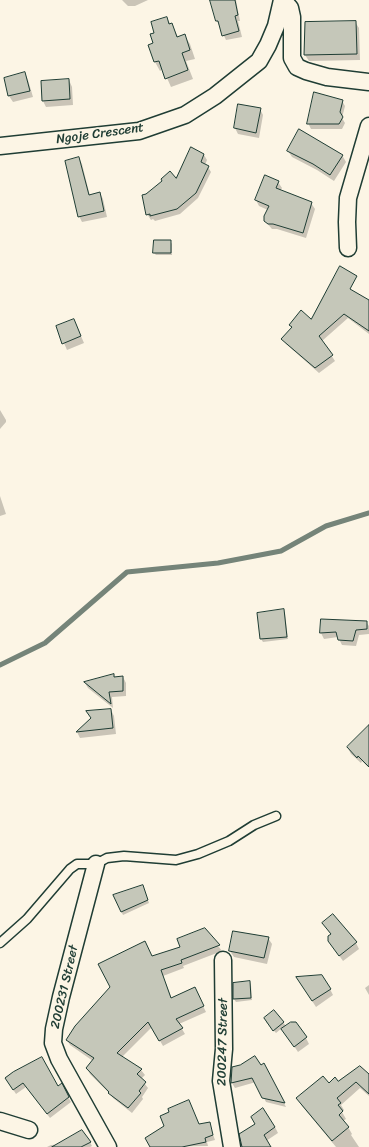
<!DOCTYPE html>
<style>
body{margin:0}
canvas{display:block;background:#fcf5e5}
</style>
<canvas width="369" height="1147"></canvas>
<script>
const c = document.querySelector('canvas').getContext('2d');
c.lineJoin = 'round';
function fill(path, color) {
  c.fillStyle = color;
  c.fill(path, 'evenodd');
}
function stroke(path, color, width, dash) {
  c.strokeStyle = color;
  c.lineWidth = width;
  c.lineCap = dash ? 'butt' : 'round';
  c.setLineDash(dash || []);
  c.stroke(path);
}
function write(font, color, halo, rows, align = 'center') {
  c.font = font + ' Sriracha,sans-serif';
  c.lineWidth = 3;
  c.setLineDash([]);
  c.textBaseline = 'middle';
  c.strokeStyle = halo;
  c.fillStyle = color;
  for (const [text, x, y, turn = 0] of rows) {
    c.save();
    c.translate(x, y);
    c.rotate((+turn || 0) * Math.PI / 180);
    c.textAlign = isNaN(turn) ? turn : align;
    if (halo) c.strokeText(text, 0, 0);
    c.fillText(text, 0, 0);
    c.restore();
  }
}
const shadow = new Path2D(`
 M122,0h26l-13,6h-7z
 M211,0h25l4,21h-2l4,16 -16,3 -9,-19z
 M167,18l4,7 1,-1 6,13 6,-2 6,9 5,15 -9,2 7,18 -22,8 -8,-18 -3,2 -5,-9 -6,-16 6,-2v-10z
 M355,22l4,6 1,32 -51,1 -4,-6z
 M25,73l3,7 5,17 -20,5 -4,-6 -4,-17z
 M69,80l3,7 1,18 -27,2 -3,-6z
 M342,101l3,5 -3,12 3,5 -3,6h-31l-3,-6z
 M260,109l3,6 -4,23 -21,-4 -3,-6z
 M191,149l13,6 3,5 -2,5 3,2 3,5 -13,26 -18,16 -25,7 -2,-2 -2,1 -4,-6 29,-34z
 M288,151l54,4 4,7 -12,19 -17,-11 -25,-13z
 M79,158l3,6 8,32 10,-3 3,6 4,18 -25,5 -3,-6z
 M278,182l4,6 -2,3 31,12 4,6 -9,29 -29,-9h-5l-7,-8 3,-11 -9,-4 -3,-6z
 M170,241l2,3v11h-16l-2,-2z
 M369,309v25l-21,-16 -26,23 13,20 -16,12 -33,-29 -3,-5 9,-11 -2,-3z
 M74,320l10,23 -17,7 -10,-23z
 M0,410l6,10v2l-6,7z
 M0,496l6,18 -6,2z
 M283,610l2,3 3,26 -25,3 -2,-3 -3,-25z
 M322,620l44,2 3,4v8l-10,1 -3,11 -14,-1 -4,-8 -14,2 -3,-6z
 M114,675l1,3 8,-1 3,6v13l-14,1 1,11 -25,-20 -3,-5z
 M111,710l3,6 2,18 -36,4 -3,-6 15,-14z
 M369,741v25l-1,1 -6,-6 -1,2 -10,-9 -3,-6z
 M144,889l5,14 -26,12 -9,-19z
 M205,929l17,22 -39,15 1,2 -21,8 9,23 25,-5 9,18 -27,12 6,10 -22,12 -11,-19 -30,30 19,13 4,5 -4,4 7,9 -6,9 1,2 -11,14 -19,-15 -3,-4 -20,-20 -3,-6 6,-7 -23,-16 -3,-5 85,-83 29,-10z
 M327,929l29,14 3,6 -16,12 -10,-14 -2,-12z
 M268,938l4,6 -5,20 -33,-7 -4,-6z
 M250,982l1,3 1,15 -16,2 -2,-3v-15z
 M301,984l29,5 3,6 -17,12z
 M369,985v10l-4,-7z
 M274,1011l12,15 20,12 3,6 -11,8 -16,-24 -6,5 -10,-11z
 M42,1058l15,29 4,-2 10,17 -21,16 -24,-31 -10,7 -11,-17z
 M264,1064l22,43 -20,-5 -10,-20 -21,6 -3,-5 1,-15 27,-1z
 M369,1075v21l-9,-8 -19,17 3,5 -2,2 4,7 -3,2 5,6 4,7 -1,1 8,12h-23l-34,-41 -4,-7 31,-15z
 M209,1123l6,17 -8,2 1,4 -57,1 15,-20 33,-2z
 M275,1127l3,6 -12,8 4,6h-26z
 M90,1142l2,4 -2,1h-43l4,-2z`);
const stream = new Path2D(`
 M0,665l45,-22 82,-71 91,-9 63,-12 45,-25 43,-13`);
const building = new Path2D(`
 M210,0h25l3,15 -3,1 4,15 -17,5 -4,-15h-2z
 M167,17l2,7 3,-1 5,14 8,-3 5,16 -8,3 6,17 -23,9 -6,-18 -5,1 -6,-17 5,-2 -3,-9 4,-1 -3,-11z
 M356,21l1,33 -53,1 1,-33z
 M25,72l5,19 -22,5 -4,-18z
 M69,79l1,20 -28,2 -1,-20z
 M314,92l29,8 -3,12 3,5 -4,7h-32z
 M238,104l23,4 -5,25 -22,-5z
 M299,129l44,26 -13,20 -17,-11 -26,-13z
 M191,147l13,7 -3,8 8,4 -13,27 -19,16 -27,7v-2l-4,1 -4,-20 4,-1 16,-13 -1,-2 9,-8 6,7z
 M79,157l10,38 11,-3 4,19 -26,6 -13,-56z
 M265,175l14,6 -3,7 36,14 -9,31 -30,-9h-5l-4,-3v-5l5,-10 -14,-6z
 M154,240h17v13h-18z
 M340,266l17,10 -7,13 19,11v31l-25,-17 -25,22 14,19 -18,13 -34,-29 11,-12 -3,-2 12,-15 10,9z
 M74,319l7,17 -19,8 -6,-18z
 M284,609l3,28 -27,2 -3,-26z
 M321,619l46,2v8l-11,1 -3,11 -15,-1 -2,-8 -16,1z
 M114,674v3l9,-1v15l-14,1 2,12 -27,-22z
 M111,709l2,19 -37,4 15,-14 -5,-7z
 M369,725v42l-11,-11 -1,2 -10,-11z
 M143,885l5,15 -27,12 -8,-17z
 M333,914l24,28 -18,14 -11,-15v-5l3,-2 -9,-11z
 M205,928l15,17 -39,15 1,3 -21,7 10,28 24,-11 9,19 -28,13 7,9 -24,13 -11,-19 -31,31 25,16 -5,5 9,8 -7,9 2,2 -13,15 -20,-15 1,-1 -23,-24 8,-10 -28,-18 9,-14 35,-39 -12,-23 47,-23 7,15 28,-9 -3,-8z
 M233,931l36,6 -5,21 -35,-7z
 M322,975l9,14 -19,12 -16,-24z
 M250,981l1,17 -18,1v-16z
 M274,1010l10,12 -11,9 -9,-13z
 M291,1022h5l11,15 -13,10 -13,-18z
 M255,1056l6,9 3,-2 21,40 -23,-5 -10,-20 -21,5 1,-16 8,-2z
 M42,1057l16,29 4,-3 7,14 -22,17 -24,-31 -10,7 -8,-12 8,-6z
 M360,1066l9,8v20l-13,-12 -19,16 4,5 -3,2 5,6 -4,4 10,12 -17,14 -36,-43 27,-22 6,7 6,-6 3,4z
 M189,1100l10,24 11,-2 3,13 -8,3 1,4 -24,5h-32l-5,-9 19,-12 -4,-10 9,-4 -1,-3z
 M263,1108l12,19 -11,8 7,12h-29l-3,-13 16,-10 -4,-7z
 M82,1130l9,12 -10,5h-29z`);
const service = new Path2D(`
 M0,943l27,-24 43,-50 7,-5h19l11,-6 17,-2 52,4 22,-6 31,-13 25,-16 22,-9`);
const minor = new Path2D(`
 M283,0l7,8 2,9v41l5,9 9,4 21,6 42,5
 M0,146l139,-15 46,-16 30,-19 44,-35 9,-16 8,-19 6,-26
 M348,248l-1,-26 1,-24 21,-72
 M96,864l-35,133 -7,32 -1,14 6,16 49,88
 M223,960l1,89 -3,32 11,66
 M0,1121l29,9`);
const streetNames = [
 ["Ngoje Crescent",100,134,-8],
 ["200231 Street",65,987,-77],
 ["200247 Street",223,1042,-89]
];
fill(shadow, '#0003');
stroke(stream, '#758479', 5);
fill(building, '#c5c7b9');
stroke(building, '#1f3d34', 1);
stroke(service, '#1f3d34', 11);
stroke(minor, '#1f3d34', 19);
stroke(service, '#fcf5e5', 8);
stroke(minor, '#fcf5e5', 16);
write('13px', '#1f3d34', '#fcf5e5', streetNames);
</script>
